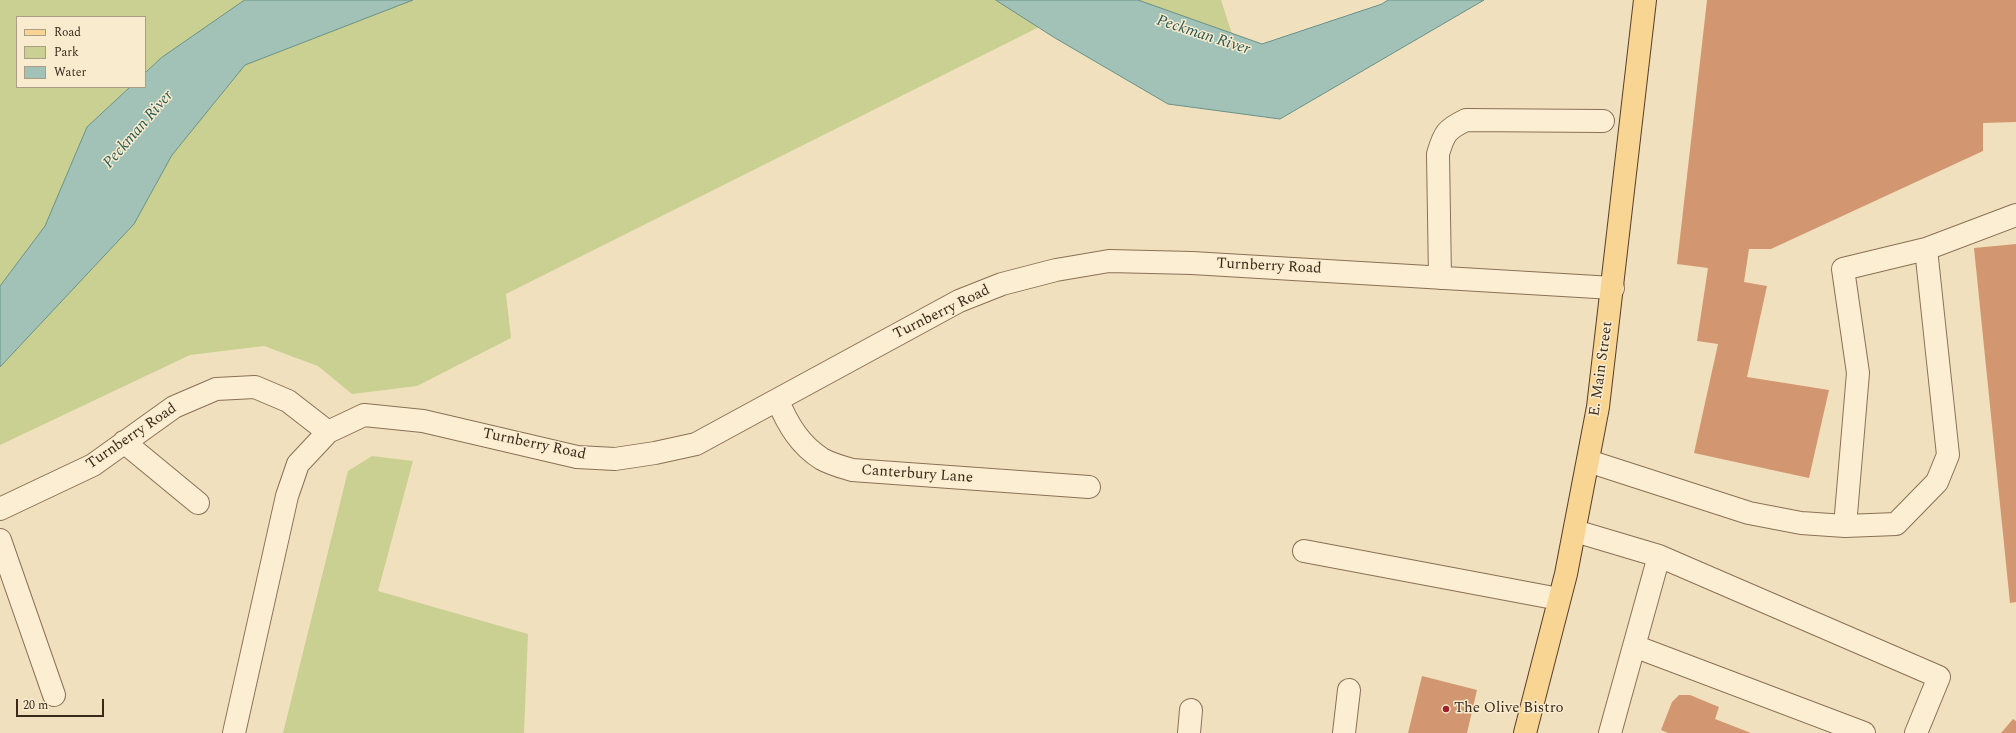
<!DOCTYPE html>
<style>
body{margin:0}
#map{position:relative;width:2016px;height:733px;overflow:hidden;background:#f1e0be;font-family:Spectral,serif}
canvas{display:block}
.legend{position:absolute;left:16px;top:16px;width:130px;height:72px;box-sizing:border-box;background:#f8ebce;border:1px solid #ac9d86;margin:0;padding:5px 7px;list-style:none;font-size:12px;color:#39291b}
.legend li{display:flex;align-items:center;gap:8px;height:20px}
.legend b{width:20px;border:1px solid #ac9d86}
.scale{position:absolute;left:16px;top:699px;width:88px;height:18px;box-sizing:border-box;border:2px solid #39291b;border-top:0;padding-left:5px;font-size:12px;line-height:14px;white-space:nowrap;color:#39291b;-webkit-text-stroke:3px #f8ebce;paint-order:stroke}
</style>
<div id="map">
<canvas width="2016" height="733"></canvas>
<ul class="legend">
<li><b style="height:5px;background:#f8d592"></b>Road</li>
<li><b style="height:11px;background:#cad091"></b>Park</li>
<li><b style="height:11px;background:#a2c2b8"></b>Water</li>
</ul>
<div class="scale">20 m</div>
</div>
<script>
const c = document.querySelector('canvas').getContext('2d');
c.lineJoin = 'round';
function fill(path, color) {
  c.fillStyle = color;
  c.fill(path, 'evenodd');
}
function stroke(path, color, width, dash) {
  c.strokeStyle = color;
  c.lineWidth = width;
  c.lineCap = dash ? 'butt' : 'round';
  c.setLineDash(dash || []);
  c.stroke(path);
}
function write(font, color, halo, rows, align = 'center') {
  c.font = font + ' Spectral,serif';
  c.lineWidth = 3;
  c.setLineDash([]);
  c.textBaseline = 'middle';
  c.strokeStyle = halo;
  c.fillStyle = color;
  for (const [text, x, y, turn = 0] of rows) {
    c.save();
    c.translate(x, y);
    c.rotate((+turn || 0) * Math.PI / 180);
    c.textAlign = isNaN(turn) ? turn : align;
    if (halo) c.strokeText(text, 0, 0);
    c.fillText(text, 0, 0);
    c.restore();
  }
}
const green = new Path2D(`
 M0,0h245l-84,58 -16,15v-56h-128v70h113l-43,40 -42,99 -45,60z
 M413,0h583l43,27 -533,267 5,44 -94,48 -65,8 -34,-28 -54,-20 -74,9 -190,90v-78l134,-143 38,-69 73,-90z
 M1138,0h83l11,34z
 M372,456l41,5 -35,130 150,43 -4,99h-241l65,-262z`);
const water = new Path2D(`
 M245,0h168l-168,65 -73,90 -38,69 -134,143v-81l45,-60 42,-99 43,-40h15v-14l16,-15z
 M996,0h142l124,44 120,-40 6,-4h96l-204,119 -112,-15 -113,-66z`);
const building = new Path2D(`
 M1707,0h309v122l-33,1v28l-212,98h-22l-5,33 23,4 -20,91 82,13 -20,88 -115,-25 24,-109 -21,-3 11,-73 -31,-4z
 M2016,244v358l-6,1 -36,-355z
 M1422,676l55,14 -10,43h-59z
 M1679,695h11l29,12 -4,12 36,14h-83l-7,-3 11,-28z
 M2013,719l3,2v12h-15z`);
const minor = new Path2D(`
 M1440,278l-2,-124c6,-21 9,-25 28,-34l137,1
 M778,401c10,24 22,44 44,58 9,5 20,8 30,11l237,17
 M124,442l74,61
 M1588,461l161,52 52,10 44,3 51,-2 41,-42 11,-27 -22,-206 90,-34
 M0,509l93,-44 81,-58 42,-18 39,-2 33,14 40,31
 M1845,526l13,-153 -15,-104 83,-20
 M1575,531l84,25 -49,177
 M0,540l54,155
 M1304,551l255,48
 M1659,556l280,121 -23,56
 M1634,646l230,87
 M234,733l53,-237 11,-32 30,-32 36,-17 59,6 154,36 38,2 40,-6 41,-9 263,-143 43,-17 54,-14 53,-9 83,2 421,25
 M1189,733l2,-23
 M1344,733l5,-43`);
const major = new Path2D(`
 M1525,733l41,-159 32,-167 47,-407`);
const markers = [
 [1446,709,4,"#9f2025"]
];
const streetNames = [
 ["Turnberry Road",1269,267,3],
 ["Turnberry Road",942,313,-26],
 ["E. Main Street",1602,369,-82],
 ["Turnberry Road",132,437,-34],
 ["Turnberry Road",534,445,12],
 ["Canterbury Lane",917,475,4]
];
const poiNames = [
 ["The Olive Bistro",1454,709]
];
const waterNames = [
 ["Peckman River",1203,36,18],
 ["Peckman River",139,130,-49]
];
fill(green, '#cad091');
fill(water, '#a2c2b8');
stroke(water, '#689186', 1);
fill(building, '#d29771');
stroke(minor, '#8b7055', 24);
stroke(major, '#583e2a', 24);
stroke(minor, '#fbeed2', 22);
stroke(major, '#f8d592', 22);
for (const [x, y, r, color] of markers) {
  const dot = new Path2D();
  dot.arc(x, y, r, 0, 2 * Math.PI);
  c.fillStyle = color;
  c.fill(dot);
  stroke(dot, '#f8ebce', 1.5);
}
write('15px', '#39291b', '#f8ebce', streetNames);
write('15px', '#39291b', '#f8ebce', poiNames, 'left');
write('italic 16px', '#295a56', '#f8ebce', waterNames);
</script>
